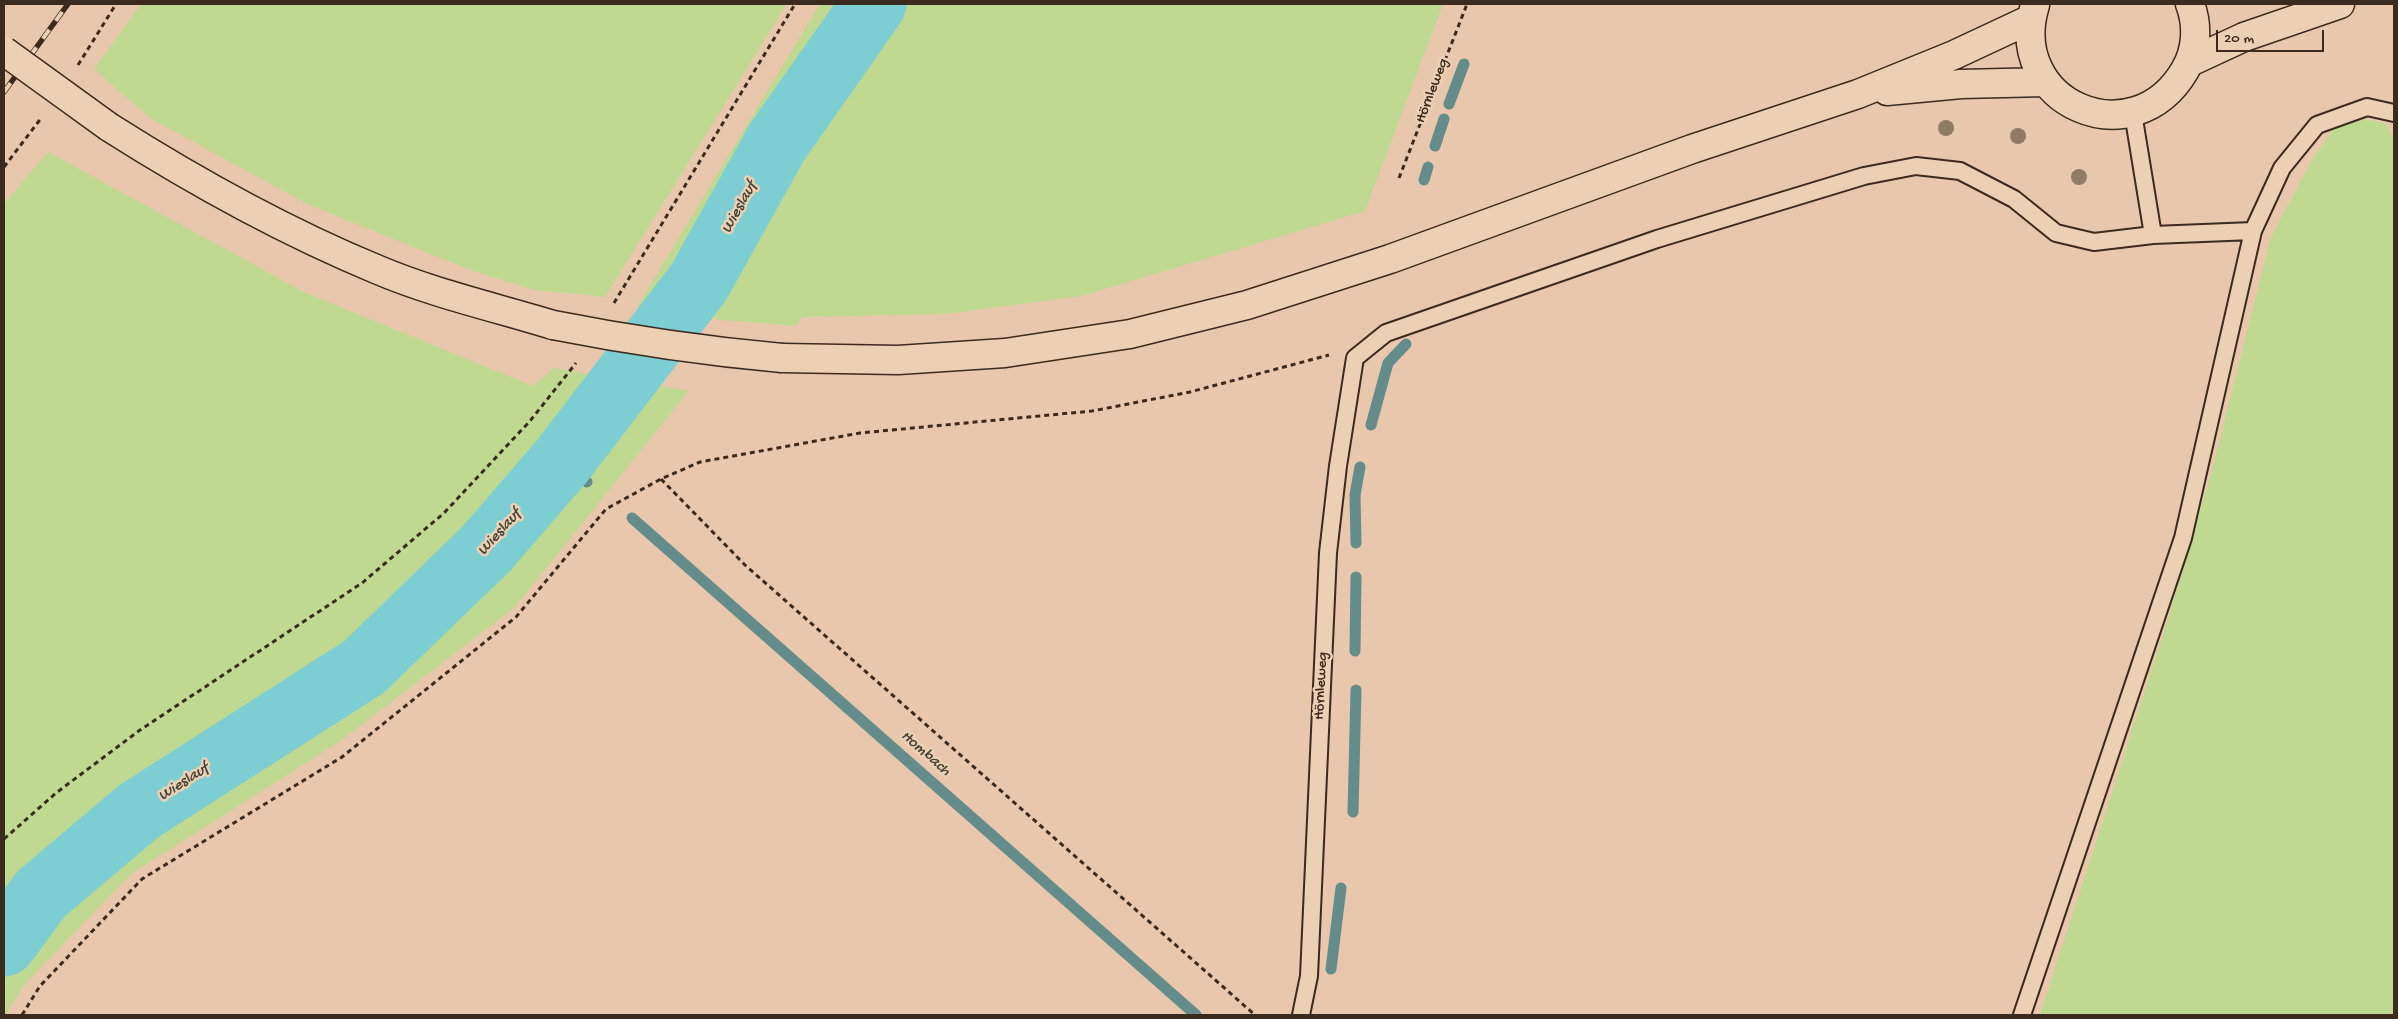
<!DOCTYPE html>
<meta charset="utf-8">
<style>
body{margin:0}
#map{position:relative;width:2398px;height:1019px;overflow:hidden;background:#e9c7ad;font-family:"Gochi Hand",sans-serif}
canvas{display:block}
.frame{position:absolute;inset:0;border:5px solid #3b2a1e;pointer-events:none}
.scale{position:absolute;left:2216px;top:30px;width:108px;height:22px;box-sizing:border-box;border:2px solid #3b2a1e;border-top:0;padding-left:6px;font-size:15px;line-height:18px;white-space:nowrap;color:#3b2a1e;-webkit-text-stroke:4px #ecd0b3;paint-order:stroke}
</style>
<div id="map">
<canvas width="2398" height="1019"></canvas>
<div class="frame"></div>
<div class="scale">20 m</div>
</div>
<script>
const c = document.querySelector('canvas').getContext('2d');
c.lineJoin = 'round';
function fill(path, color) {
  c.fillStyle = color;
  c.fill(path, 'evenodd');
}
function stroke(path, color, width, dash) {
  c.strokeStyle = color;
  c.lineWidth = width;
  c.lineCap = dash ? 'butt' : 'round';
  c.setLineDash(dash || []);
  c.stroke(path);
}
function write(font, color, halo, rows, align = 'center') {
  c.font = font + ' "Gochi Hand",sans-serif';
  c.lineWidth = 5;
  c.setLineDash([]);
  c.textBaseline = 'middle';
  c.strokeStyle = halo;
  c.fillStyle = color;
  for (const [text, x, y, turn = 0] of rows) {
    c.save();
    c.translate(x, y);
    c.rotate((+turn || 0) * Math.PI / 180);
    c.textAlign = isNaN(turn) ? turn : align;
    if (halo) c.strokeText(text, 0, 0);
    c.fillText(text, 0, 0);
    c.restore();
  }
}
const green = new Path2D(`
 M141,4h646l-182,293 -71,-7 -66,-21 -159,-64 -159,-87 -56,-49z
 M820,4h623l-78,207 -284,85 -134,18 -145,3 -6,9 -75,-6 -84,-13z
 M2359,118l26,5 9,15v877h-354l129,-399 43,-146 59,-233 43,-81 20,-27z
 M48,152l256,140 229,94 21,-18 135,23 -175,217 -175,134 -208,132 -107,111 -18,30h-2v-811z`);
const stream = new Path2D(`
 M1449,104l15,-40
 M1435,146l9,-27
 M1424,180l4,-13
 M1371,425l17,-62 18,-19
 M562,461l25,21
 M632,518l564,497
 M1356,543l-1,-48 5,-28
 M1355,651l1,-74
 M1353,812l3,-122
 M1331,969l10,-81`);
const river = new Path2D(`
 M4,944l37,-50 98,-83 225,-144 122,-118 76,-88 137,-179 78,-140 97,-138`);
const path = new Path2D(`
 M4,5v-1
 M78,65l38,-61
 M4,167l38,-50
 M1399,178l68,-174
 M614,303l181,-299
 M661,479l84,86 510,450
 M4,839l52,-46 84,-63 222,-147 82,-70 86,-92 46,-58
 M22,1015l18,-29 102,-107 200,-122 174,-140 90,-108 55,-30 39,-17 160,-29 232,-22 98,-19 139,-37`);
const service = new Path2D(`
 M2133,113l20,122
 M1301,1015l8,-39 19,-423 10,-87 17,-108 31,-25 271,-94 207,-63 52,-10 44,5 54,28 42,34 38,9 59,-7 100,-4
 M2022,1015l161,-477 70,-307 29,-63 35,-43 50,-18 27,6`);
const secondary = new Path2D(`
 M2035,5c-30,98 98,154 150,65 12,-20 13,-45 5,-66
 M2190,62l54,-25 96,-33
 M1887,91l74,-7 85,-2
 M109,127c85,54 173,103 267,142 56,24 118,38 177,56
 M782,358l116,2 107,-7 125,-19 117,-29 143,-46 302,-110 166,-55 96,-39 77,-36`);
const rail = new Path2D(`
 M4,92l64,-88`);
const secondaryBridge = new Path2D(`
 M4,51l105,76
 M553,325c76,15 151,26 229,33`);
const trees = [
 [1946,128],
 [2018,136],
 [2079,177]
];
const streetNames = [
 ["Hörnleweg",1433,91,-69],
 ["Hörnleweg",1322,686,-87]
];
const waterNames = [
 ["Wieslauf",740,208,-61],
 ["Wieslauf",500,533,-48],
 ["Hombach",925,754,41],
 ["Wieslauf",184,783,-33]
];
fill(green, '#c0d990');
stroke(stream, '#638c8b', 11);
stroke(river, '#7dced3', 65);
stroke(service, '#3b2a1e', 20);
stroke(secondary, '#3b2a1e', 31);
stroke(path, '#3b2a1e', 3, [5, 4]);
stroke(service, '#ecd0b3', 16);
stroke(secondary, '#ecd0b3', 28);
stroke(rail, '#3b2a1e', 5.5);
stroke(rail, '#ecd0b3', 4, [11]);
stroke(secondaryBridge, '#3b2a1e', 31, []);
stroke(secondaryBridge, '#ecd0b3', 28);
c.fillStyle = '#907b64';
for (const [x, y] of trees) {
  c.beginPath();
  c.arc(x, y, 8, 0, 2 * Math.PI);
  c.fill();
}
write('15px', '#3b2a1e', '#ecd0b3', streetNames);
write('italic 16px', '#454339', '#ecd0b3', waterNames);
</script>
